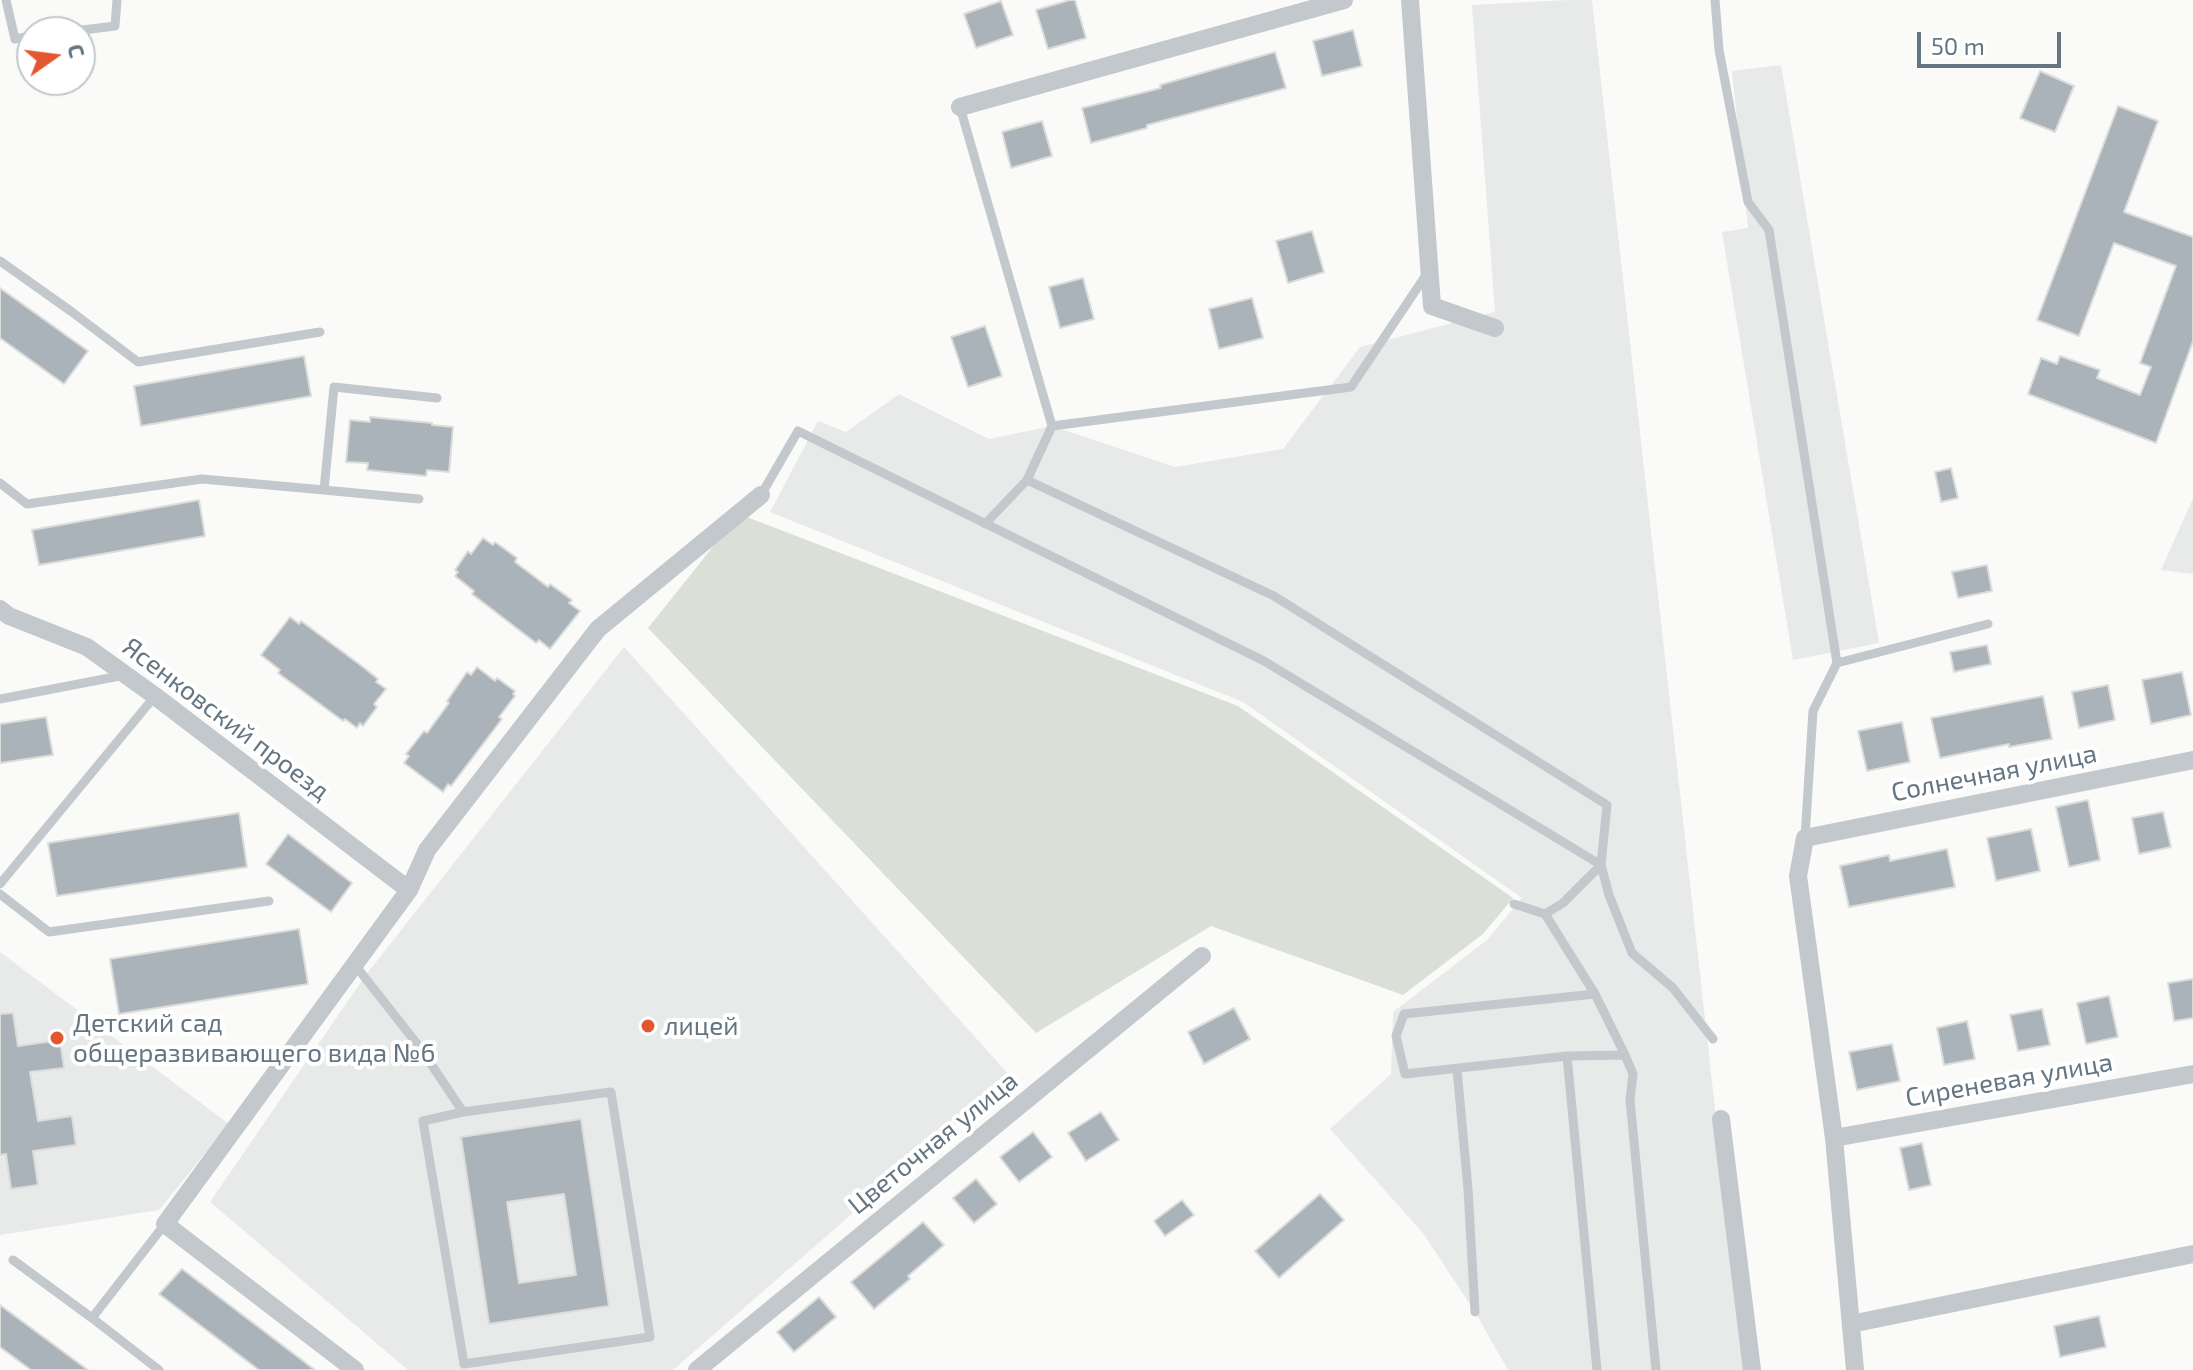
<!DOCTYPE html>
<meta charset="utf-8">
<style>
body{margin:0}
#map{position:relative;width:2193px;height:1370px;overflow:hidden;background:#fafaf8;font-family:"Exo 2",sans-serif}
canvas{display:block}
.north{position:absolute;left:16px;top:16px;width:80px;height:80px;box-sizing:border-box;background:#fff;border:2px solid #c1c8cd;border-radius:50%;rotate:76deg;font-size:22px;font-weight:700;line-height:32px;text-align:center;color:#657683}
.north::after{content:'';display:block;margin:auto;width:28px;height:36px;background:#e4572e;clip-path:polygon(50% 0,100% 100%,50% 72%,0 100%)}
.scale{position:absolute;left:1917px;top:32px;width:144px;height:36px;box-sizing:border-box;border:4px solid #657683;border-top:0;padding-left:10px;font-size:24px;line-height:28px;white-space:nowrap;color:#657683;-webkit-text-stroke:6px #fff;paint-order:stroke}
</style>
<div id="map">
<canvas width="2193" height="1370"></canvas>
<div class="north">С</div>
<div class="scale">50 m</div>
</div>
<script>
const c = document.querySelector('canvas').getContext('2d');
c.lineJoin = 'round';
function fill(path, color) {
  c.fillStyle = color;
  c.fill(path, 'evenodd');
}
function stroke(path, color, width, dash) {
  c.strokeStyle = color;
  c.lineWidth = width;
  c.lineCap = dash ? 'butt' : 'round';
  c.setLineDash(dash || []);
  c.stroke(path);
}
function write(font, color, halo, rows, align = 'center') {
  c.font = font + ' "Exo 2",sans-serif';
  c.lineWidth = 8;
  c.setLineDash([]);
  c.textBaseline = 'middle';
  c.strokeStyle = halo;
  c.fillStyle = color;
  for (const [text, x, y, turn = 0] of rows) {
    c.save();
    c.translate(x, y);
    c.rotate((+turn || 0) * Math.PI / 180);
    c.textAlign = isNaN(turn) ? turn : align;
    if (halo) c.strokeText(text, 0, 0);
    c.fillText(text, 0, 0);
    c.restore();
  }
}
const built = new Path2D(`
 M1569,0h23l152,1370h-236l-33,-58 -52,-79 -93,-104 61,-55 2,-62 94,-72 35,-42 -279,-196 -473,-190 48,-91 28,11 53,-38 90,45 63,-13 123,41 108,-18 77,-102 135,-35 -23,-307z
 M1781,65l98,578 -86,17 -71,-428 26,-4 -16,-157z
 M2193,498v76l-32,-4z
 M624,647l386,429 -337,294h-265l-198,-168 155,-226z
 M0,952l229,172 -70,86 -159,25z`);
const green = new Path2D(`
 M739,514l499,192 275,192 -30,36 -80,61 -192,-69 -175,107 -388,-405z`);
const building = new Path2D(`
 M1070,0h5l11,38 -38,11 -12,-39z
 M1001,1l12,34 -37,13 -12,-34z
 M1353,30l9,36 -40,10 -9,-35z
 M1275,52l11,36 -139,37v3l-56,15 -9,-35 79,-20 -1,-3z
 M2040,71l34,15 -19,46 -35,-14z
 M2118,106l40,15 -34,91 69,25v104l-37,102 -128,-49 13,-36 16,6 3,-8 40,14 -3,8 43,17 11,-28 -11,-4 36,-97 -62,-23 -35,93 -42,-16z
 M1042,121l10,35 -41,12 -9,-36z
 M1312,231l12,41 -36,11 -12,-42z
 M1083,278l11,41 -34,9 -11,-41z
 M0,288l88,63 -24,33 -64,-46z
 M1252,298l11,40 -44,11 -10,-40z
 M985,326l17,50 -34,11 -17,-50z
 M304,356l7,40 -170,30 -7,-40z
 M370,417l62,6v2l21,2 -4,45 -22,-2 -1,6 -59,-6 1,-7 -22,-1 4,-42 20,2z
 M1951,468l7,30 -17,4 -6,-30z
 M199,500l6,36 -166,29 -7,-35z
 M483,538l10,7 2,-3 22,16 -2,4 33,25 2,-3 22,16 -3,3 11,8 -30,38 -11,-9 -3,3 -47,-36 -17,-13 2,-3 -19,-15 3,-4 -3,-2 13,-19 3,3z
 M1987,565l5,26 -34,7 -6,-26z
 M290,617l9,7 2,-3 62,46 15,12 -2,3 10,7 -12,15 3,3 -14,19 -3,-3 -3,5 -12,-9 -2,2 -65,-48 2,-3 -19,-15z
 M1987,645l4,19 -37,8 -4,-20z
 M477,667l18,14 2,-3 18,13 -2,3 2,2 -16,21 3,2 -51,67 -3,-2 -5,8 -39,-29 5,-7 -3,-2 18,-23 3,2 22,-30 -2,-2 20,-29 4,3z
 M2182,672l9,43 -40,9 -9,-44z
 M2108,685l7,35 -36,8 -7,-36z
 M2043,696l9,43 -43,8v-3l-69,14 -9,-40z
 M46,717l7,38 -53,8v-39z
 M1902,722l8,40 -43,9 -9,-40z
 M2088,800l12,60 -31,7 -13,-60z
 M2163,812l8,35 -32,7 -7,-36z
 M239,813l8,54 -190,29 -9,-53z
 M2031,829l9,42 -44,10 -9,-43z
 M288,834l64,49 -21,29 -65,-48z
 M1947,849l8,38 -106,20 -9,-41 49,-11 1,6z
 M299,929l9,55 -189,30 -9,-55z
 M2193,979v39l-19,3 -6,-38z
 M2109,996l9,41 -32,7 -9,-41z
 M1234,1008l16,31 -46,25 -16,-32z
 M2042,1009l8,36 -32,6 -8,-36z
 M13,1013l5,33 42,-6 4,28 -34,4 8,49 34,-5 4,29 -43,6 5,34 -27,4 -5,-35 -6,1v-141z
 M1967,1021l8,38 -31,6 -7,-37z
 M1892,1044l8,37 -43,9 -8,-38z
 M1101,1112l18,28 -33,21 -18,-28z
 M581,1119l28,187 -120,18 -28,-187zM564,1194l12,81 -57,8 -12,-81z
 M1033,1132l19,25 -33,25 -19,-25z
 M1922,1143l9,42 -22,5 -9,-42z
 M976,1179l21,25 -23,19 -21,-25z
 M1320,1194l24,26 -65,58 -24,-27z
 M1182,1200l12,15 -29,21 -11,-15z
 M923,1222l21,23 -36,31 2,3 -36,30 -23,-27z
 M182,1269l133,101h-56l-100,-76z
 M819,1297l17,20 -42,35 -17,-20z
 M0,1305l88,65h-57l-31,-23z
 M2099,1316l7,31 -46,10 -6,-31z`);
const service = new Path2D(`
 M6,0l9,39 17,-3
 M1715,0l4,50 29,152 21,28 68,433 -24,48 -8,127
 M66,32l49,-6 2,-26
 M960,107l92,319
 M0,261l72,51 66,50 182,-30
 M1027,480l25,-54 299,-39 77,-115
 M0,483l27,21 175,-25 122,11
 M761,495l37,-64 466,230 337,204 6,-60 -333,-209 -247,-116 -42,44
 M419,499l-95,-9 10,-103 103,11
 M1837,663l151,-39
 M0,699l125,-24
 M0,884l155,-188
 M0,894l49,38 220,-31
 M1514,904l31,10 18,-11 38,-38 8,30 23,58 41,35 40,51
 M1545,914l50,80 30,61
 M355,965l66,84 42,63 -40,9 41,243 186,-27 -39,-245 -148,20
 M1595,994l-191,20 -8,22 9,38 162,-18 58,-1 8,19 -3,26 26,270
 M1567,1056l30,314
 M1457,1069l11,120 7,123
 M13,1260l79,58
 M159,1370l-67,-52 73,-94`);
const minor = new Path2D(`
 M1410,0l22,306 63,22
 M960,107l384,-107
 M0,609l9,7 78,31 68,49 254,194
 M1721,1119l31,251
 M1834,1138l359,-64
 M1851,1324l342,-70
 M355,1370l-190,-146 244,-334 18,-40 171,-221 163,-134
 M697,1370l505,-414
 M1855,1370l-21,-232 -36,-262 7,-38 388,-78`);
const markers = [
 [648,1026,8,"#e4572e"],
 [57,1038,8,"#e4572e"]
];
const streetNames = [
 ["Ясенковский проезд",226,719,37],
 ["Солнечная улица",1994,773,-11],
 ["Сиреневая улица",2009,1080,-10],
 ["Цветочная улица",933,1143,-39]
];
const poiNames = [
 ["Детский сад",73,1023],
 ["общеразвивающего вида №6",73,1053],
 ["лицей",664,1026]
];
fill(built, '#e8e9e9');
fill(green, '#dadfd7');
fill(building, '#aab3b9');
stroke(building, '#dcdcda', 2);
stroke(service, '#c3c8cc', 9);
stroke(minor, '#c3c8cc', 18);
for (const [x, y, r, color] of markers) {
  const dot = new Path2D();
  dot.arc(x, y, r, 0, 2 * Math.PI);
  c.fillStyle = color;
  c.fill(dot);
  stroke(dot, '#fff', 3);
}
write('26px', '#657683', '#fff', streetNames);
write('26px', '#657683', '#fff', poiNames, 'left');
</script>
